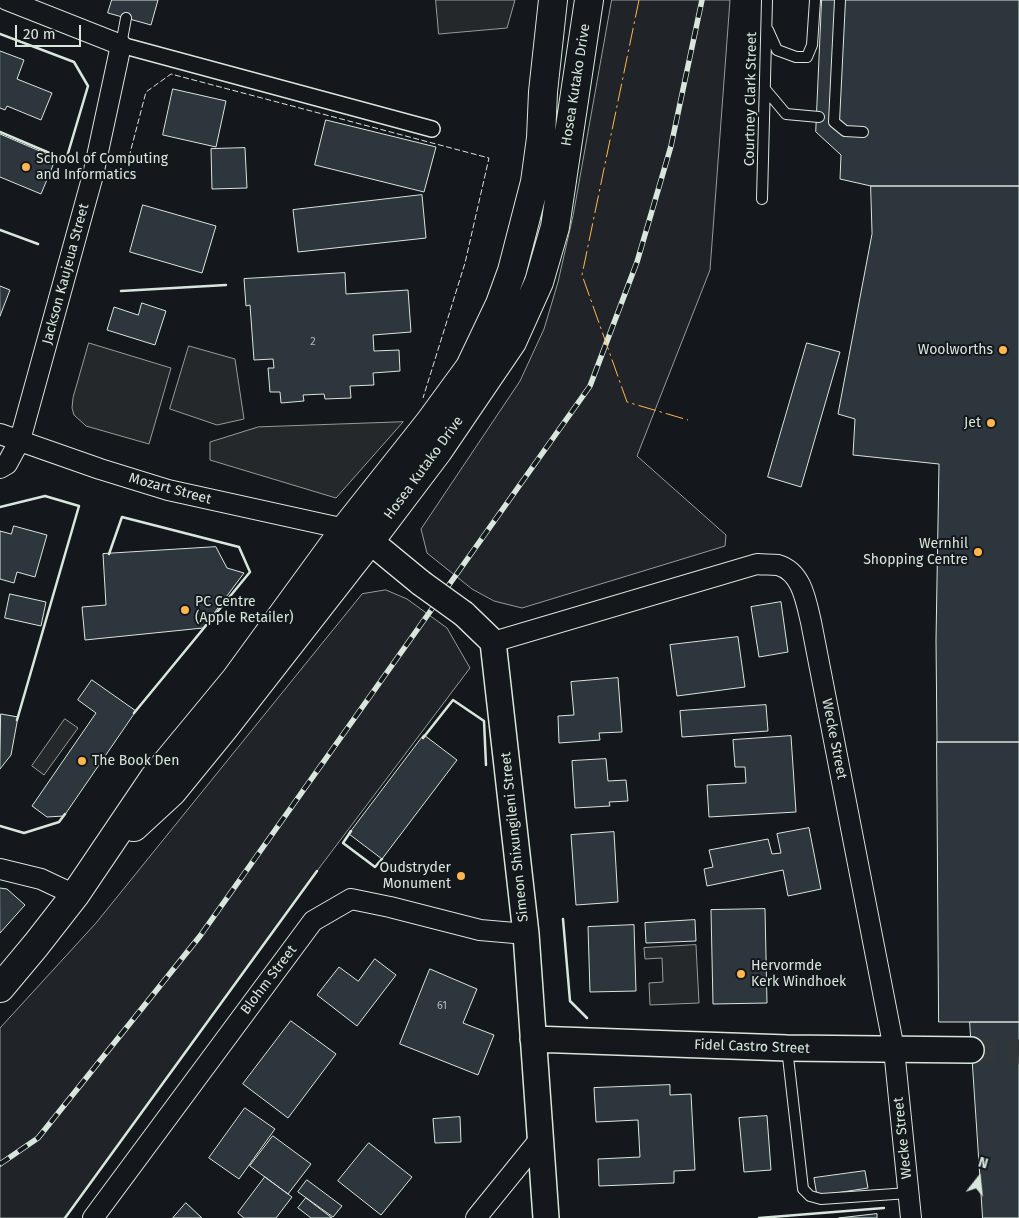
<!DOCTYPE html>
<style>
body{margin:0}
#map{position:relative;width:1019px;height:1218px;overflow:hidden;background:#14181c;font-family:"Fira Sans",sans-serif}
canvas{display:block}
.north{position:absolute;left:954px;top:1153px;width:50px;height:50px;-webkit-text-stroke:4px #14181c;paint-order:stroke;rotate:16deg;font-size:14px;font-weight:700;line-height:20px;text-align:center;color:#d8e6dc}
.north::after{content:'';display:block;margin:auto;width:18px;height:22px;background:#d8e6dc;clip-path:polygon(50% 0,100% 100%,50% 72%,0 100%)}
.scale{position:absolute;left:15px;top:25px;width:66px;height:22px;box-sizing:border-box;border:2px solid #d8e6dc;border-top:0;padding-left:6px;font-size:15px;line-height:18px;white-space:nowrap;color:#d8e6dc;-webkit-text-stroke:4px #14181c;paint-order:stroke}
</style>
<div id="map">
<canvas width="1019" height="1218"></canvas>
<div class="north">N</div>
<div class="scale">20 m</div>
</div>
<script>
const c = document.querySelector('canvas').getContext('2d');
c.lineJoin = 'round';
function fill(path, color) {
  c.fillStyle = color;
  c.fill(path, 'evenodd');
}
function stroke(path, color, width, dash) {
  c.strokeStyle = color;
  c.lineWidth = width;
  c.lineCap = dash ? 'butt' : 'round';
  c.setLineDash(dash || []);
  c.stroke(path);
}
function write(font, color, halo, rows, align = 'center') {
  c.font = font + ' "Fira Sans",sans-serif';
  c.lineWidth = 4;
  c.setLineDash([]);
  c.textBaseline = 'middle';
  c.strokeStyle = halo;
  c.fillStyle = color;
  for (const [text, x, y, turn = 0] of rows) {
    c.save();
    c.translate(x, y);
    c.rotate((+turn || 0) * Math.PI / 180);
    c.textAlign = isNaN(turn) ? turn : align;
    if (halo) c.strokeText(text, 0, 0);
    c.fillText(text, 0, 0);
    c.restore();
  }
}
const green = new Path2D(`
 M612,0h118l-20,270 -73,186 89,79 -1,11 -203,62 -28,-7 -22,-12 -45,-36 -6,-24 99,-148 24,-52 14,-47 15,-66z
 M386,590l21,9 40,29 23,40 -153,203 -252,347h-65v-190l96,-105 266,-329z`);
const parking = new Path2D(`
 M436,0h79l-8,28 -68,6z
 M89,343l82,25 -22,76 -63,-18 -12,-11 -2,-7 1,-10z
 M189,346l46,13 9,60 -27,6 -47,-16z
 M403,422l-67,76 -126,-38v-18l48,-15z
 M65,719l13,9 -34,47 -12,-9z
 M696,945l3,58 -49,2 -1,-22 14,-1 -1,-24 -17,1 -1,-11z`);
const building = new Path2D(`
 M112,0h46l-7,25 -43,-12z
 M822,0h197v186h-148l-31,-7 1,-24 -25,-23z
 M0,51l24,9 -7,19 35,14 -11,27 -34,-14 -2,4 -5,-2z
 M173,89l53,12 -10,46 -53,-12z
 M326,120l110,27 -12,45 -109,-27z
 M0,134l56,24 -15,36 -41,-17z
 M245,148l2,40 -35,1 -1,-40z
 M871,186h148v556h-82l-1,-102 3,-176 -86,-9 2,-36 -17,-5 34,-180z
 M422,195l4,43 -128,14 -5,-42z
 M143,205l73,21 -14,47 -72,-21z
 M345,273l1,21 62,-4 3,42 -38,3 1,16 25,-1 1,21 -27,2 1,12 -24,1 1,12 -26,1 -1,-5 -21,1 1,6 -23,2 -1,-11h-10l-2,-24h6l-1,-9 -19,1 -4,-55 -4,1 -2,-27z
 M0,286l10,4 -10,26z
 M142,303l24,8 -11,34 -48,-15 7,-23 24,8z
 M807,343l33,9 -39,135 -33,-10z
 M14,526l33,9 -12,42 -18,-5 -3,11 -14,-4v-48l11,3z
 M216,547l11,21 17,5 -41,55 -118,12 -3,-33 24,-2 -3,-51z
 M10,594l36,8 -5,24 -36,-8z
 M781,602l7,50 -29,5 -8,-50z
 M738,637l7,50 -68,9 -7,-51z
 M618,678l4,54 -23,1 1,7 -41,3 -1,-27 16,-1 -3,-33z
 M92,680l44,31 -72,105 -17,1 -15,-11 64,-93 -18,-13z
 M766,705l2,26 -86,6 -2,-26z
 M1,714l17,3 -7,38 -11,14z
 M424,735l33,25 -75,99 -33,-25z
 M791,736l5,76 -87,5 -2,-32 39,-2 -1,-16h-10l-2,-27z
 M937,742h82v280h-80z
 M606,759l2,22 18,-1 2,21 -19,1 1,4 -35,2 -3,-47z
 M809,828l12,61 -33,7 -5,-26 -76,16 -3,-17 9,-2 -4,-17 59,-11 4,15 9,-1 -4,-19z
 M614,832l4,70 -42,3 -5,-70z
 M0,888l7,1 18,16 -25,28z
 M765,909l2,94 -54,1 -2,-94z
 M695,920l1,21 -50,2 -1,-20z
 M634,925l2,66 -46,1 -2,-65z
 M375,959l21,16 -39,51 -40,-31 22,-28 19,14z
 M430,969l47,20 -14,34 31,12 -16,40 -78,-31z
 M291,1021l45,33 -48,64 -45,-34z
 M970,1022h49v196h-36z
 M670,1085v10l21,-1 4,76 -21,1v12l-75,3 -1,-27 42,-2 -2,-37 -42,2 -2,-34z
 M245,1108l30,21 -36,50 -30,-21z
 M767,1116l4,54 -27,2 -5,-54z
 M460,1117l1,25 -26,1 -2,-24z
 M273,1136l38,28 -23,30 -38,-28z
 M369,1143l43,34 -31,38 -43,-34z
 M865,1171l3,17 -51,8 -3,-18z
 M265,1177l27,20 -16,21h-32l-6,-5z
 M307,1180l35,26 -9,11 -35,-25z
 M306,1198l26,20h-21l-13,-10z
 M186,1203l16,15h-29z
 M877,1214v4h-38z`);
const tertiaryTunnel = new Path2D(`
 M971,1050l48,2`);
const service = new Path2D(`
 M840,0l-6,122 11,9 18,1
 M768,30l9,20 19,7h11l5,-12 3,-45
 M121,45l5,-27
 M765,89l21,25 33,3
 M762,199l5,-199
 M787,1048l16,141 7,7 11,3 88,-6`);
const pedestrian = new Path2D(`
 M121,45l311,84`);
const minor = new Path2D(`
 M0,434l100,35 68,21 177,39
 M0,468l7,-4 13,-24 73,-265 28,-130 -114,-45
 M493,642l264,-78c7,1 14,0 21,1 24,7 28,36 33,57l83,427 17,169
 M0,869l41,10 34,16
 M93,1218l220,-297 38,-22 39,8 90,23 46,4
 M476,1218l64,-79`);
const tertiary = new Path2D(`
 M353,533l17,8 51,42
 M464,614l29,28 33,292 20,284
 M533,1039l254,9 184,2`);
const primary = new Path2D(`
 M134,827l38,-35 53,-65 145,-186 68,-90 74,-109 27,-60 16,-55 34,-227
 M0,988l36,-43 39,-50 79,-117 81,-98 110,-151 84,-106 41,-56 30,-63 12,-33 23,-89 6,-44 2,-46 10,-92`);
const rail = new Path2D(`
 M0,1164l38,-26 162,-202 390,-550 47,-124 34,-116 31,-146`);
const tertiaryBridge = new Path2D(`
 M421,583l43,31`);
const fence = new Path2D(`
 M129,157l17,-65 25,-18 318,84 -24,105 -42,135`);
const wall = new Path2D(`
 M0,34l74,28 14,24 -22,74 -66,-28
 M0,230l38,14
 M121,291l105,-6
 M0,507l45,-11 34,10 -62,214
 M109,554l13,-37 117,30 11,25 -116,141
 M423,738l30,-38 31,21 2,44
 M0,826l24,7 35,-11 6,-8
 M351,831l-8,12 32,24 7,-8
 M563,919l7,82 17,17
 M65,1218l252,-347
 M759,1218l125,-10`);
const power = new Path2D(`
 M639,0l-57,275 45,127 61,18`);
const markers = [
 [26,167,5,"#ffb74d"],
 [1003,350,5,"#ffb74d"],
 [991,423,5,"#ffb74d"],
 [978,552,5,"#ffb74d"],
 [185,610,5,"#ffb74d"],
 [82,761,5,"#ffb74d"],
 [461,876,5,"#ffb74d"],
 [741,974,5,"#ffb74d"]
];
const numberNames = [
 ["2",313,342],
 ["61",442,1006]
];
const streetNames = [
 ["Hosea Kutako Drive",576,85,-81],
 ["Courtney Clark Street",751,99,-89],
 ["Jackson Kaujeua Street",66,274,-75],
 ["Hosea Kutako Drive",424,468,-54],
 ["Mozart Street",170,489,15],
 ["Wecke Street",834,739,79],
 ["Simeon Shixungileni Street",515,837,-96],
 ["Blohm Street",269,980,-53],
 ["Fidel Castro Street",752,1047,2],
 ["Wecke Street",903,1138,-96]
];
const poiNames = [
 ["School of Computing",36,159],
 ["and Informatics",36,175],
 ["Woolworths",993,350,"right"],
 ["Jet",981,423,"right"],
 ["Wernhil",968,544,"right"],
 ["Shopping Centre",968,560,"right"],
 ["PC Centre",195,602],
 ["(Apple Retailer)",195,618],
 ["The Book Den",92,761],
 ["Oudstryder",451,868,"right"],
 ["Monument",451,884,"right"],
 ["Hervormde",751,966],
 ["Kerk Windhoek",751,982]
];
fill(green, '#202428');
stroke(green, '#939e99', 1);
fill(parking, '#24282b');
stroke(parking, '#939e99', 1);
fill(building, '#2c363c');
stroke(building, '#d8e6dc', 1);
stroke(tertiaryTunnel, '#313739', 25, [25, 12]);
stroke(service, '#d8e6dc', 12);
stroke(pedestrian, '#d8e6dc', 18);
stroke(minor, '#d8e6dc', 22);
stroke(tertiary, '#d8e6dc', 28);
stroke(primary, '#d8e6dc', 30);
stroke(service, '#14181c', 10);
stroke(pedestrian, '#14181c', 15);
stroke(minor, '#14181c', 20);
stroke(tertiary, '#14181c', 25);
stroke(primary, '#14181c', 28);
stroke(rail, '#d8e6dc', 5.5);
stroke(rail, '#14181c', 4, [11]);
stroke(tertiaryBridge, '#d8e6dc', 28, []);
stroke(tertiaryBridge, '#14181c', 25);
stroke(fence, '#d8e6dc', 1, [6, 2.5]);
stroke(wall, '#d8e6dc', 2.5);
stroke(power, '#ffb74d', 1, [18, 4, 2.5, 4]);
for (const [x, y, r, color] of markers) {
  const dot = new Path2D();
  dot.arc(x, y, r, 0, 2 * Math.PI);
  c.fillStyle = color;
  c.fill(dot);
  stroke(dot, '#14181c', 2);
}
write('11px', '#adbab4', null, numberNames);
write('14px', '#d8e6dc', '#14181c', streetNames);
write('14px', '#d8e6dc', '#14181c', poiNames, 'left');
</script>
